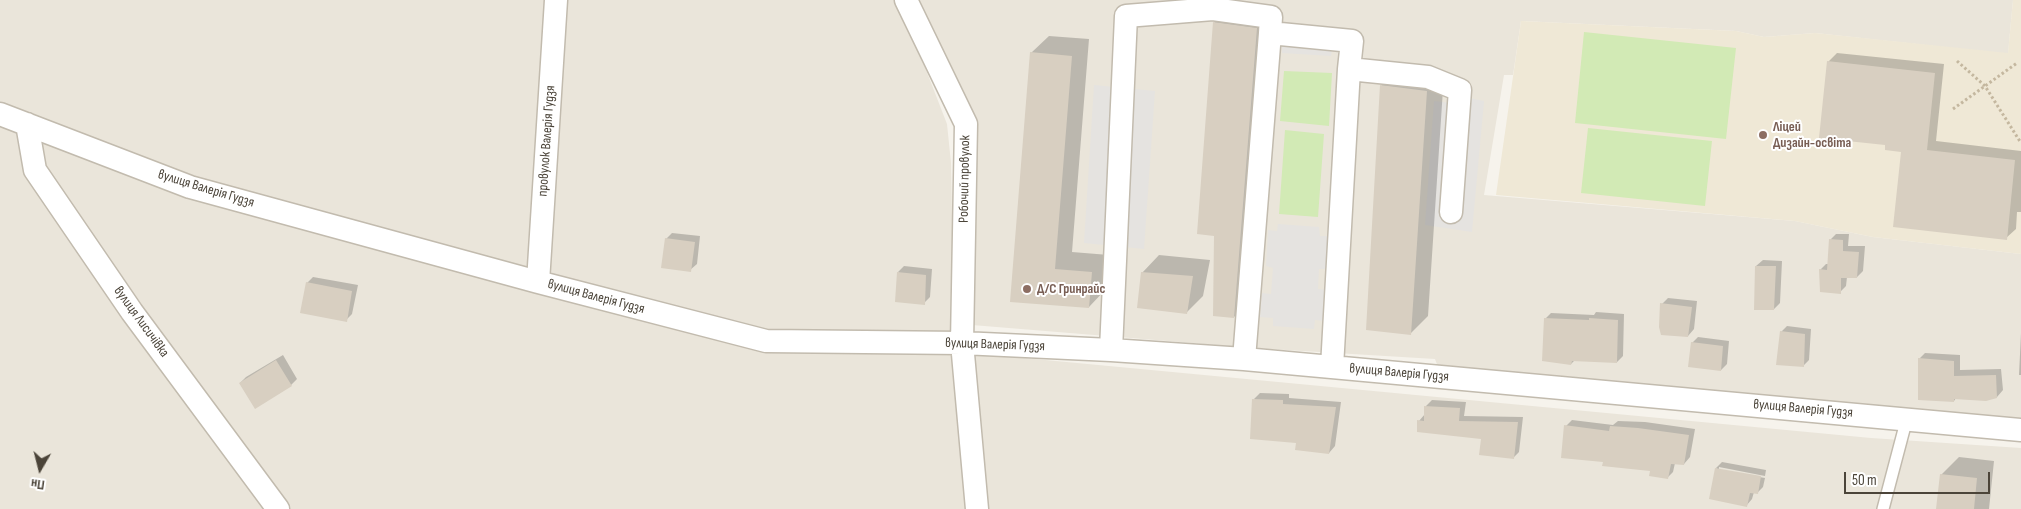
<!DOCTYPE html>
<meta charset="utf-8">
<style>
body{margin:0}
#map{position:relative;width:2021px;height:509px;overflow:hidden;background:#f6f3ec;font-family:"Sofia Sans Condensed",sans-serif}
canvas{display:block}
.north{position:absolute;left:15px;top:444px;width:50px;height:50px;-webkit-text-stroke:4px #fff;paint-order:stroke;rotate:188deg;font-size:14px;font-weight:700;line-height:20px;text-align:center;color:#4b4439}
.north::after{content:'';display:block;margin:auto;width:18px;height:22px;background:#4b4439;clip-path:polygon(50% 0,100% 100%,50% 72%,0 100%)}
.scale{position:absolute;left:1844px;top:472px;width:146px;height:22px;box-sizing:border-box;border:2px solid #4b4439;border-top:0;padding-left:6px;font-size:15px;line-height:18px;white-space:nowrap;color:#4b4439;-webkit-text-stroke:4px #fff;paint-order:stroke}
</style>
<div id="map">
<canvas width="2021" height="509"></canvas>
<div class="north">Пн</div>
<div class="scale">50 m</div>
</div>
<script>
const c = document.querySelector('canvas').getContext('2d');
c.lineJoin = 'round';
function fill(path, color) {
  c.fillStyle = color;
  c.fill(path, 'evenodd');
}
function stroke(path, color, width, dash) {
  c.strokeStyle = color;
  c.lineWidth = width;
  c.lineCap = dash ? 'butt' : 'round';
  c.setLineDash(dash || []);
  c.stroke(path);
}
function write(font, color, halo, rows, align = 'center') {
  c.font = font + ' "Sofia Sans Condensed",sans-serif';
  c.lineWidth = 4;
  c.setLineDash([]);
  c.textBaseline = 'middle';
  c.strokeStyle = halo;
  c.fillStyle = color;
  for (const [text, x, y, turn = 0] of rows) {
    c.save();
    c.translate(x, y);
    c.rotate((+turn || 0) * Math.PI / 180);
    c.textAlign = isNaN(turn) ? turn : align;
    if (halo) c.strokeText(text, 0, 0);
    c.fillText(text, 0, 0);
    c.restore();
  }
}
const residential = new Path2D(`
 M0,0h899l48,124 4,39 3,157 -4,31 921,87 150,10v61h-2021z
 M913,0h1100l-5,54 -193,-21 -51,4 -28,-6 -215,-10 -8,54h-9l-20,120 311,26 78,16 148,17v166l-582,-50 -4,-11 -182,-11 -281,-23 2,-201z`);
const education = new Path2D(`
 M2013,0h8v254l-148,-17 -78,-16 -299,-26 25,-174 215,10 28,6 51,-4 193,20z`);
const green = new Path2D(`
 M1584,32l152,16 -10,91 -151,-16z
 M1284,71l48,2 -3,53 -49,-5z
 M1588,128l124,13 -7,65 -124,-13z
 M1285,130l39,4 -6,83 -39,-3z`);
const parking = new Path2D(`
 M1279,34l53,16 -1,6 -49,-3v-6l-5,-1z
 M1094,85l61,6 -11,158 -60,-6z
 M1469,98l15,3 -12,131 -47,-7 9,-124 34,4z
 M1278,224l41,3 1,9h10l-2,33h-9l-1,20 9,1 -2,31 -10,-1 -1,9 -41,-3v-8l-13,-1 2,-24 9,1 2,-26 -7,-2 2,-36 9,1z`);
const shadow = new Path2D(`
 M1231,6l43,5 -23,289 -17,17 -18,-82 -2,-212z
 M1049,36l40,3 -17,213 37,3 -3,34 -17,18 -78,-6 20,-248z
 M1837,53l107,11 -8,77 85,10v61h-4l-1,17 -10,9 -103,-87 -16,-7 -59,-82z
 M1398,69l46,5 -16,242 -17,17 -30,-247z
 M672,233l28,3 -3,28 -7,6 -24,-31z
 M1836,234h13l-1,12h17l-2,25 -6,6h-10l-1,9 -6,6 -20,-22 6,-6h3l1,-24z
 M1159,255l51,5 -7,36 -17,17 -44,-40z
 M1763,260l19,1 -2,42 -6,6 -18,-43z
 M904,266l28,3 -2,28 -6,6 -26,-31z
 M313,277l45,8 -6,29 -6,6 -39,-37z
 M1668,298l29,3 -3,28 -6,7 -26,-32z
 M1596,312l28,2 -1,42 -6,6 -42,-2 -4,4 -26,-45 6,-6 43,2z
 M1787,326l24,3 -2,31 -6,6 -22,-34z
 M2021,333v42h-2z
 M1698,337l31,4 -2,23 -6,6 -29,-27z
 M1925,353l35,2v15l41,-1 2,21 -6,7 -41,1 -2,3 -35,-42z
 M283,355l14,24 -6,6 -51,-2 6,-6z
 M1260,393l29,1v4l52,4 -6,44 -6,7 -31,-11 -44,-43z
 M1432,400l34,2 -2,14 59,1 -4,35 -6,6 -31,-20 -63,-17 6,-7 1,-8z
 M1572,420l41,5 5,-4 27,1 50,7 -5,28 -6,7 -9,-1 -2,9 -6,6 -16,-8 -46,-9 -39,-35z
 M1959,457l35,4 -5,48h-51l3,-34z
 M1722,462l44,8 -1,6 -46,-9v3l46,8 -2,9 -6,6 -3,-1 -2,7 -6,7 -30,-38z`);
const building = new Path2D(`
 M1213,22l44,6 -23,290 -21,-2 1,-80 -17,-2z
 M1030,52l42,4 -17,213 37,3 -3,36 -79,-6z
 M1827,61l108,12 -8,77 88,10 -8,80 -114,-13 8,-75 -16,-2v-5l-66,-7z
 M1380,85l47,6 -16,244 -45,-5z
 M665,238l30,4 -4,30 -30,-4z
 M1829,239l14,1v11l16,1 -2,26h-16v16l-21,-2 -1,-23 8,1z
 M1755,266h21l-2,44h-20z
 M897,272l29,3 -1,30 -30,-3z
 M1141,272l52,4 -6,38 -50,-6z
 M306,282l46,9 -5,31 -47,-9z
 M1660,303l32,4 -4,30 -27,-2 -2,-8z
 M1544,318l45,2v-2l29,2 -1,43 -45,-2 -1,4 -29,-4z
 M1780,331l25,3 -1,33 -28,-2z
 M1691,342l32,4 -2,25 -33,-4z
 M1918,358l36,3v15l42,-1 1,23 -11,3 -32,-2v3l-36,-2z
 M276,360l16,26 -37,23 -16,-26z
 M1252,399l31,1v4l53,3 -7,47 -34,-4 1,-7 -46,-4z
 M1424,406l36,2 -1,13 59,1 -4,37 -35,-4 2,-16 -64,-7v-12l7,1z
 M1564,425l45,6 1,-5 28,2 51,7 -5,30 -13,-1 -3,15 -19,-3 1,-5 -48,-5 1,-4 -42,-4z
 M1715,468l46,8 -3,18 -8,-1 -3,14 -38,-8z
 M1940,474l37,4 -3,31h-38z`);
const path = new Path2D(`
 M1957,61l28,25 36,57
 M1953,109l64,-46`);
const lane = new Path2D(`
 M1883,509l24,-91`);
const street = new Path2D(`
 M906,0l60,124 -4,219 15,166
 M0,114l190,73 348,95 228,59 196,2 149,7 133,9 777,71
 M27,124l8,46 97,142 146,197
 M538,282l18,-282
 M1111,350l15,-334 87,-7 58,8 -1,16
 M1244,359l26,-326 82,8 -3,28
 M1332,367l17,-298 79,8 32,13 -9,122`);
const markers = [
 [1763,135,5,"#8d6e63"],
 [1027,289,5,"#8d6e63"]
];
const educationNames = [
 ["Ліцей",1773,127],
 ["Дизайн-освіта",1773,143],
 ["Д/С Гринрайс",1037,289]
];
const streetNames = [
 ["провулок Валерія Гудзя",547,141,-86],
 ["Робочий провулок",965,179,-89],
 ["вулиця Валерія Гудзя",206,189,17],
 ["вулиця Валерія Гудзя",596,297,15],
 ["вулиця Лисичівка",141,322,54],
 ["вулиця Валерія Гудзя",995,345,2],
 ["вулиця Валерія Гудзя",1399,373,5],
 ["вулиця Валерія Гудзя",1803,409,5]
];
fill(residential, '#eae5da');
fill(education, '#efe8d6');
fill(green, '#d2eab5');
fill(parking, '#e5e3e0');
fill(shadow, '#0003');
fill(building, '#d8cfc1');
stroke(lane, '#c2bbae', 14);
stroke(street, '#c2bbae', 25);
stroke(path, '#c4b79f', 3, [2.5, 2.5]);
stroke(lane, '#fff', 11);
stroke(street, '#fff', 22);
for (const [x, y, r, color] of markers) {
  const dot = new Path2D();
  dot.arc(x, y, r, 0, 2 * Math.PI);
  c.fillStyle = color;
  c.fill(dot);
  stroke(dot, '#fff', 2);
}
write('bold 14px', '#785e54', '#fff', educationNames, 'left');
write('14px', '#4b4439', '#fff', streetNames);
</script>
